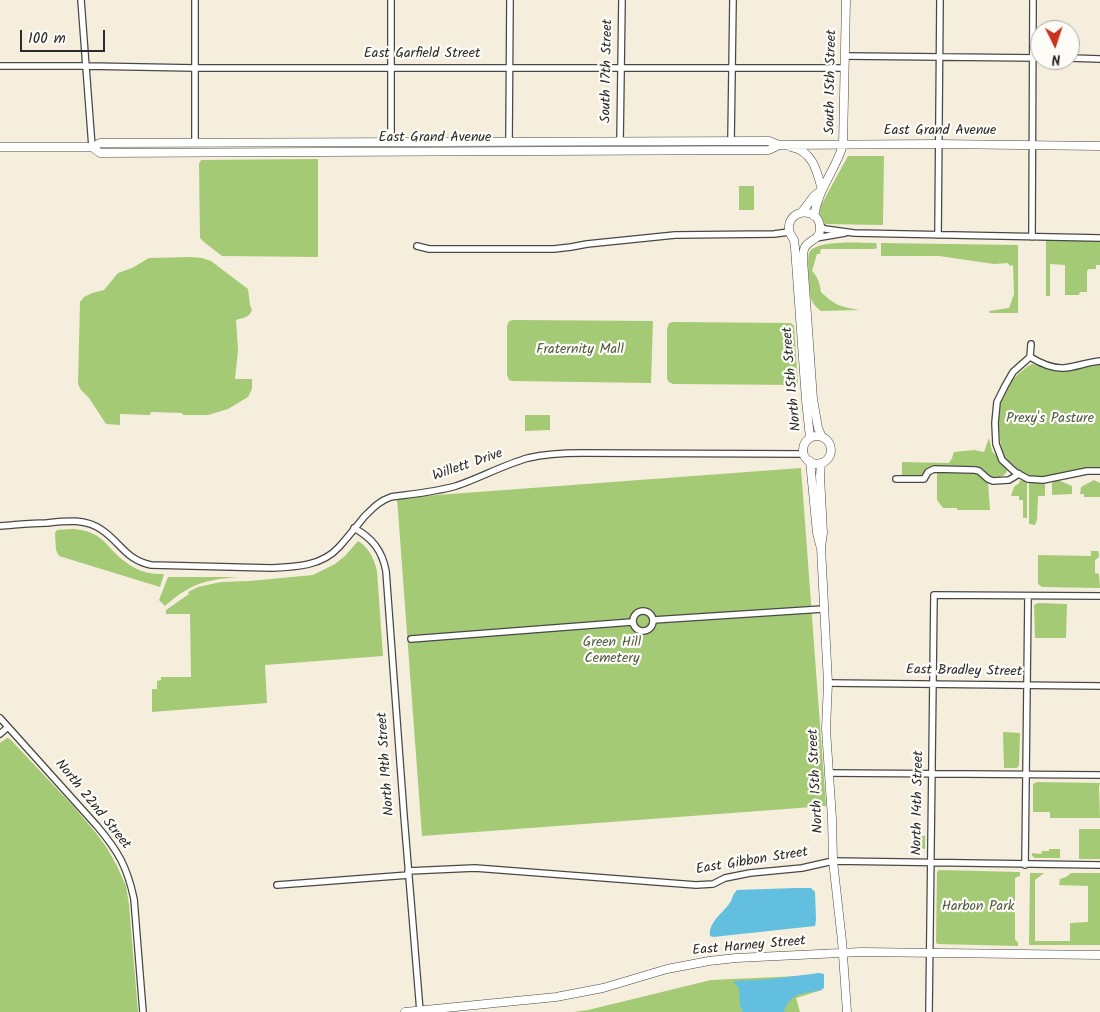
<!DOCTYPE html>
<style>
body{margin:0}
#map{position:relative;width:1100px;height:1012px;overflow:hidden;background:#f5eedc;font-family:Kalam,sans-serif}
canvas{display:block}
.north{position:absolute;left:1030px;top:20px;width:50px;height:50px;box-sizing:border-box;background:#fdfcf7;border:1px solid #a9a8a5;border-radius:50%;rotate:176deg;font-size:14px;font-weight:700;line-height:20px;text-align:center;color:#2b2b2b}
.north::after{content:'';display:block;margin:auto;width:18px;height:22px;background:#c8321e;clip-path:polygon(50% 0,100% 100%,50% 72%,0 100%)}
.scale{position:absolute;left:20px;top:30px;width:85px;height:22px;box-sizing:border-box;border:2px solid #2b2b2b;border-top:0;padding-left:6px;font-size:15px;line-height:18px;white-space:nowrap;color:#2b2b2b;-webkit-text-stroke:4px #fdfcf7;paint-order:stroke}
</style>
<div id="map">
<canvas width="1100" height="1012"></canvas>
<div class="north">N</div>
<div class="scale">100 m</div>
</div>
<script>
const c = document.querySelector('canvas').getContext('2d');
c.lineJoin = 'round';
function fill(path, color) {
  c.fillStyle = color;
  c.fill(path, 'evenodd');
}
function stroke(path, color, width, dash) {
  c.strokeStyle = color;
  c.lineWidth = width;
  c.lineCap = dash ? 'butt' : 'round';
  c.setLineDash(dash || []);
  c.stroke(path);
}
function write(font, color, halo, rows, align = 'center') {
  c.font = font + ' Kalam,sans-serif';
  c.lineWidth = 4.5;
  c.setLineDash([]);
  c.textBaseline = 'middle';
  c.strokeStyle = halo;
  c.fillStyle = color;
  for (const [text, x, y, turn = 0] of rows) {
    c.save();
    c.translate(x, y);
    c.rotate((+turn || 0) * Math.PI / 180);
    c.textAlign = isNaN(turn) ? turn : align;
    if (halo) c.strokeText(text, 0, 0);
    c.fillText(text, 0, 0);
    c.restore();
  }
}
const green = new Path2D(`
 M848,156h36l-1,69 -57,-1 -5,-2 -2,-5 1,-10z
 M318,159v98l-96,-1 -18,-14 -4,-4 -1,-74 2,-4z
 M739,186h15v24h-15z
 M1046,240l54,1v24h-4v4h-7l-2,2v21h-7l-1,3h-14v-30l-15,-1v32h-4z
 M876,243l1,5 -3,1h-53l-1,5h-3l-5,17c6,6 8,13 9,21 15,14 18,14 38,18l-38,1c-12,-9 -11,-16 -12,-30 0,-7 -2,-22 0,-28 6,-14 54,-10 67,-10z
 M881,243l137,2v68h-28l-1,-2 20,-3 5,-14 -1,-29 -3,1 -2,-3 -14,1 -55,-8h-58z
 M191,257l11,1 9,3 37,28 2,16 2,5c-3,8 -10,8 -16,10l2,30 -3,29h17v10l-4,8 -20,12 -20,6h-25l-1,-2 -31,-1 -1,3 -30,-1v11l-14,-1 -17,-26 -8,-8 -3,-6 2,-82 4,-5 8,-4 12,-3 14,-17 14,-5 17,-10z
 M513,320l140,1 -2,62 -139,-2 -3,-1 -2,-5v-49l2,-5z
 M673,322l118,1 3,3 4,58 -2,1 -123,-1 -4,-2 -2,-3v-50l2,-6z
 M1100,363v106c-9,-1 -18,-1 -27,1 -14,3 -30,10 -45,6 -8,-2 -19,-11 -23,-19 -7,-12 -8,-47 -3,-60 6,-14 17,-26 30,-33l25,6z
 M525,415h25v15l-25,1z
 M989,438l3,13 16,18c-4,11 -15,10 -23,4l-58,-3 -7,6 -18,1v-15l47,1 3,-5 2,-6 20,-2 10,2z
 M801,468l25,338 -404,30 -25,-338z
 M937,473h39l12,9 2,28h-33v-2h-14l-6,-8z
 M1021,480l6,2v36h-4v-18h-4v-4h-8l3,-9 5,-4 1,-2z
 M1058,480l14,6v8l-20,1v-12l2,-2z
 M1094,480l6,3v14h-16v-3h-4l1,-7z
 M1029,483h16v13h-7l-1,24 -2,5 -6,-1z
 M71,529c9,0 18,2 26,7 7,4 12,11 18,17 14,14 29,22 49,21l-4,13 -101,-31 -3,-6 -1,-17 2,-3z
 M358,541c11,7 16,17 19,30l6,85 -118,9 2,38 -115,9v-23h5v-8l4,-1v-3h30l-1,-63h-24v-4l23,-16 -1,-2 10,-5 23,-5 29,-1 63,-6 22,-11 10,-8z
 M1091,551h7l1,3v3l-4,3v13l4,1 1,14 -58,-1 -4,-3v-29l53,1z
 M168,577h71c-34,3 -48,6 -74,29l-6,-6z
 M1038,603l29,1 -1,34h-31l-1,-33z
 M1003,732l17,1 -1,32 -2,3h-13z
 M7,738l3,1 63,67 23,27 11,15 10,18 9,20 3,19 9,107h-138v-269z
 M1037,782l63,1 -1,4 1,31h-50v-6h-17v-28z
 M1079,829h21v30h-21z
 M913,836h12v13l-5,-1 -3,5h-4z
 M1049,849h11v9h-25l-3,-2v-3l9,1 1,-3h7z
 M939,870l81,2v4l-5,2v61l3,4v3l-81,-2 -1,-2 1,-70z
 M1030,873h14l-9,7v61h35v-18l18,-1v-36l-29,-1 1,-6 6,-2 5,-4h29v72h-71z
 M821,975l3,10 -2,5 -26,8 4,14h-226l14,-2 123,-30z`);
const water = new Path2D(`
 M796,888h15l4,4 1,28 -1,6 -102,11 -3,-1c-2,-15 15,-24 21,-35 2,-5 2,-7 6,-11z
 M819,973l5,1v14l-3,2c-18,4 -31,2 -37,22h-41l-3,-6 -1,-18 -5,-5 1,-2 36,-2z`);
const minor = new Path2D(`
 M81,0l11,147
 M845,56l195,2
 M1070,58l30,1
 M0,66h86l109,2h650
 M509,141l1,-141
 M731,141l2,-141
 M391,142v-142
 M620,142l2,-142
 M195,143v-143
 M820,226l5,3 29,4 246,5
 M938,235l2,-235
 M1032,237l1,-237
 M816,238l29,-5
 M417,246l12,3h125l17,-2 16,-3 88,-9 99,-1 15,-2
 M1031,344l-1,13c10,6 22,12 34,11 12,-1 24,-6 36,-7
 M1030,357l-17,15 -8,14 -8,16 -2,21 1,21 6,16 13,12 13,7 15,1 44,-9h13
 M896,479h28l4,-7 6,-3 41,1 4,1 9,8 5,2 16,-1 10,-6
 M0,526c15,-1 31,-3 46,-3 19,-2 39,-5 56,7 19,13 24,30 49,35l121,3c24,-1 50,-2 67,-21 9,-10 17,-20 25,-30 9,-9 15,-16 27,-20 22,-3 44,-5 65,-11 24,-8 47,-21 72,-28 17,-4 36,-5 54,-5l222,1
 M354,528c18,10 28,22 32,43l18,245 16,195
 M633 621a10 10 0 1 1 20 0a10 10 0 1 1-20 0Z
 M653,620l170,-11
 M411,639l221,-17
 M828,683l272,3
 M0,718l97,108c21,25 30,40 37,73l9,113
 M0,734l8,-7
 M829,773l271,2
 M1025,865l3,-269
 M408,871l67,-3 221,17 17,-1 12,-6 25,-5 52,-5 31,-7 267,4
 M277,885l132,-10
 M929,1012l5,-417 166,1`);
const major = new Path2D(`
 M0,147h92l8,-4 669,-2 10,4 160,-1 161,2
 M92,147l8,6 669,-3 10,-5
 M791,147c22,4 26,24 31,43
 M802,212l12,-16 8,-6
 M814,216c4,-27 22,-47 29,-71l3,-145
 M803 450a14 14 0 1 1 28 0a14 14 0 1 1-28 0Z
 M810,438l-4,-38 -11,-152c0,-1 -1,-7 -1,-8 -3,-5 -6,-8 -5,-14 2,-18 30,-18 31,1 1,13 -10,12 -15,20 -2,4 -2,8 -2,12l10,140 5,29 4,9
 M810,461l7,72 3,12
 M821,463l-1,13 3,57 -2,14 7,136 -2,46 6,90 1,42 9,80 5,71
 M405,1012l151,-15 47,-9 64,-19 42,-8 27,-3 125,-6 239,3`);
const streetNames = [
 ["East Garfield Street",422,55],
 ["South 17th Street",608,71,-89],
 ["South 15th Street",832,82,-89],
 ["East Grand Avenue",940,132],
 ["East Grand Avenue",435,139],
 ["North 15th Street",793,379,-95],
 ["Willett Drive",468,466,-19],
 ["East Bradley Street",964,672,1],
 ["North 19th Street",387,764,-94],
 ["North 15th Street",817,781,-93],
 ["North 14th Street",919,803,-89],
 ["North 22nd Street",92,805,51],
 ["East Gibbon Street",752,862,-9],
 ["East Harney Street",749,947,-5]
];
const parkNames = [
 ["Fraternity Mall",580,351],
 ["Prexy's Pasture",1050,420],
 ["Green Hill",612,644],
 ["Cemetery",612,660],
 ["Harbon Park",978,908]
];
fill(green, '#a4ca75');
fill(water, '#62bfe0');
stroke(minor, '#494846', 8);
stroke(major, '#494846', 9);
stroke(minor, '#fff', 5.5);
stroke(major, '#fff', 8);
write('14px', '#2b2b2b', '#fdfcf7', streetNames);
write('14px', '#4f5b41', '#fdfcf7', parkNames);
</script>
